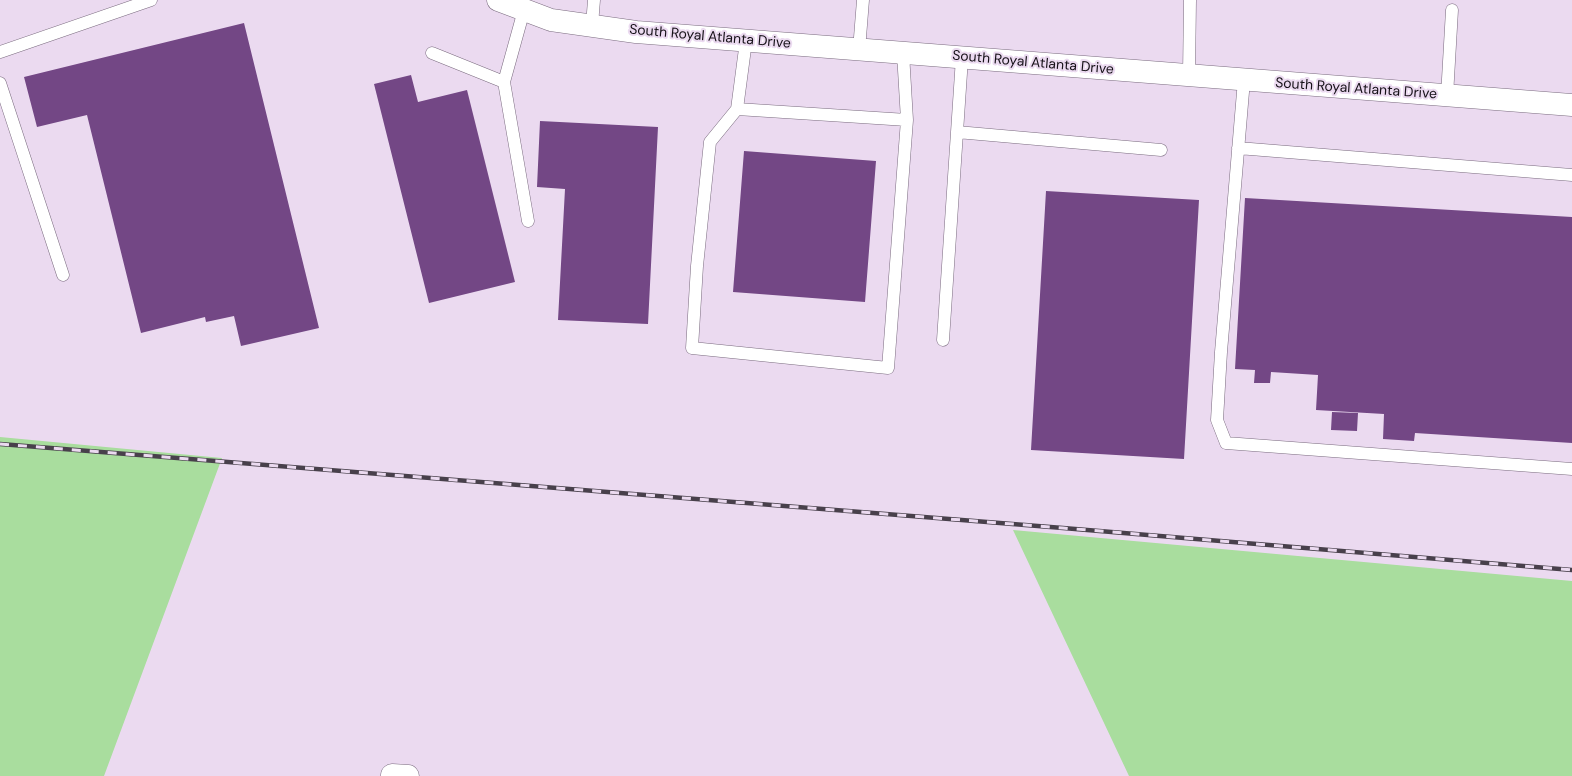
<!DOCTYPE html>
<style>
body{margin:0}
canvas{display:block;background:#ebdaf0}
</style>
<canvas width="1572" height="776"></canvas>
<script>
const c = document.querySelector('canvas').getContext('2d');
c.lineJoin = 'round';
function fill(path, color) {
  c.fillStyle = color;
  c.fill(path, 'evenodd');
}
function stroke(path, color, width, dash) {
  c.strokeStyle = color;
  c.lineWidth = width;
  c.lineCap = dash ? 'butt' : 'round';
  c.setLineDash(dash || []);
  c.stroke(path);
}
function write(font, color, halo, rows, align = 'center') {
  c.font = font + ' "DM Sans",sans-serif';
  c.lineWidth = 4;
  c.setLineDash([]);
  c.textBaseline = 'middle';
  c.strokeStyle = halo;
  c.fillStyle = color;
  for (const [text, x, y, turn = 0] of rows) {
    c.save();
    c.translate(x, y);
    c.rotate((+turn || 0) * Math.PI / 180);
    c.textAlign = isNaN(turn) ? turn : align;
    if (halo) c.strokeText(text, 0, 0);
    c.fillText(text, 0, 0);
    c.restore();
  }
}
const green = new Path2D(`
 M0,437l222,21 -118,318h-104z
 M1013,530l559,51v195h-443z`);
const building = new Path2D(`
 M244,23l75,305 -78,18 -7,-30 -28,6 -1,-5 -64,16 -54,-218 -50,12 -13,-50z
 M411,75l7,27 49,-12 48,192 -86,21 -55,-219z
 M540,121l118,6 -10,197 -90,-4 7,-131 -28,-2z
 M744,151l132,10 -11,141 -132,-10z
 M1046,191l153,9 -15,259 -153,-9z
 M1245,198l327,19v226l-157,-10 -1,8 -31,-2 1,-25 -68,-4 2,-35 -47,-3 -1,11h-16l1,-13 -20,-1z
 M1332,412l26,1 -1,18 -26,-1z`);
const service = new Path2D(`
 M524,10l-20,72 24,139
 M592,25l2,-25
 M746,41l-9,68 -27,33 -13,124 -5,82 196,20 19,-248 -4,-67
 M859,50l4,-50
 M0,52l151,-52
 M432,53l72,29
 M1189,75l1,-75
 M1244,80l-23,272 -4,68 9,23 346,26
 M0,83l63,192
 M1447,96l5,-86
 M737,109l170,11
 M957,132l204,18
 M1238,148l334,27
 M943,340l19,-282`);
const minor = new Path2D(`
 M498,0l53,20 85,12 936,73
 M392,775l16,1`);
const rail = new Path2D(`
 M0,444l1063,84 509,42`);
const streetNames = [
 ["South Royal Atlanta Drive",710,37,5],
 ["South Royal Atlanta Drive",1033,63,5],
 ["South Royal Atlanta Drive",1356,89,4]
];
fill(green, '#a9dd9e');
fill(building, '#734785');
stroke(service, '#7a6b7f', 13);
stroke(minor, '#7a6b7f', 23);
stroke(service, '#fff', 12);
stroke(minor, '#fff', 22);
stroke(rail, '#48404b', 4.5);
stroke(rail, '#ebdaf0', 3, [9]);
write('14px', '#151017', '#ebdaf0', streetNames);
</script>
